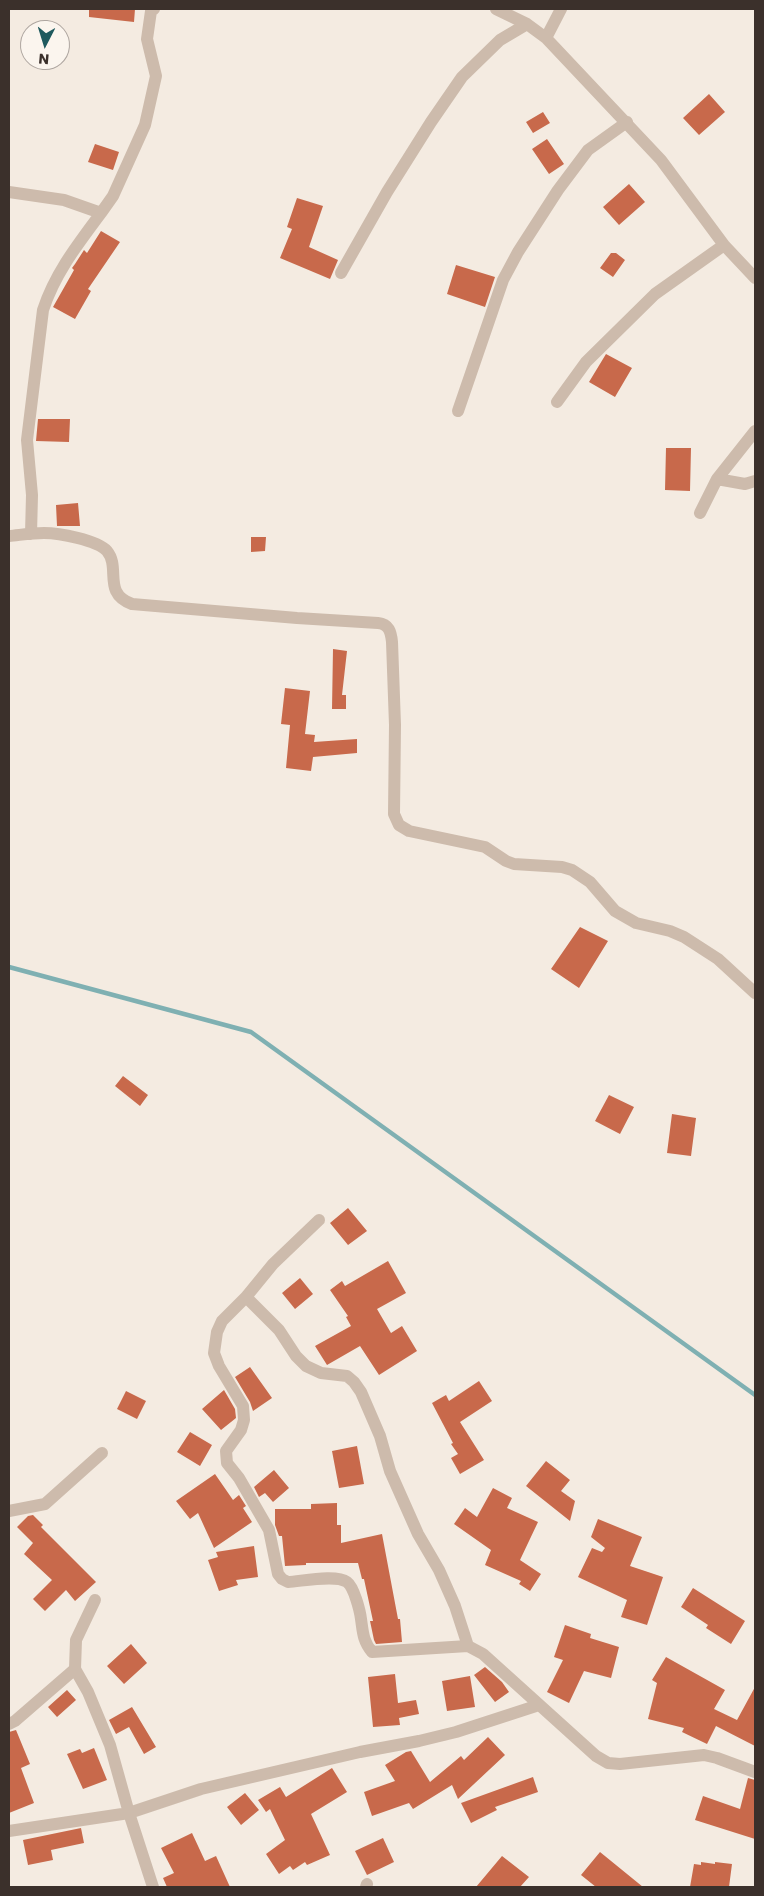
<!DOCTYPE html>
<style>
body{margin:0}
#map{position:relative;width:764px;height:1896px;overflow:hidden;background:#f4ebe1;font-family:Poppins,sans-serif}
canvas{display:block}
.frame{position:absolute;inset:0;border:10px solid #3b302b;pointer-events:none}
.north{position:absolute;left:20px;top:20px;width:50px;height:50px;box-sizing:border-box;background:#fbf5ee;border:1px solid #aea6a0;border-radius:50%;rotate:185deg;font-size:14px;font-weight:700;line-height:20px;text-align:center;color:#3b302b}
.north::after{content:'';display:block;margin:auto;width:18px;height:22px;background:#1f5a5e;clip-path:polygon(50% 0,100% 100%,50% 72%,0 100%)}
</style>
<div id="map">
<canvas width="764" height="1896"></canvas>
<div class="frame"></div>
<div class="north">N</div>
</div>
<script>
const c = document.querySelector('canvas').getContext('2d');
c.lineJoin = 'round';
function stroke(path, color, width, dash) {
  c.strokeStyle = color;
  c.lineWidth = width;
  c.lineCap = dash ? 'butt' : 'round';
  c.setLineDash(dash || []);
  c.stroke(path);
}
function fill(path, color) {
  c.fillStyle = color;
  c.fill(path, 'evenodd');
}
const stream = new Path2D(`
 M9,967l242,65 504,363`);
const building = new Path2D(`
 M89,9h46l-1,13 -45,-5z
 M709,94l16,18 -26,23 -16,-17z
 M543,112l7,11 -17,10 -7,-11z
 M547,139l17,25 -15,10 -17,-25z
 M95,144l24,8 -6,18 -25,-8z
 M629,184l16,18 -26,23 -16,-18z
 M297,198l26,8 -14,41 29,13 -8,19 -50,-21 12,-29 -5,-2z
 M101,231l19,11 -32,47 3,2 -16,28 -22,-12 21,-37 -2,-2 3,-4 9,-14 3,3z
 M611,253h5l9,7 -12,17 -13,-9z
 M456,265l39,12 -10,30 -38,-13z
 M606,354l26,14 -17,29 -26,-15z
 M38,419h32l-1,23 -33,-1z
 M666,448h25l-1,43 -25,-1z
 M78,503l2,23h-23l-1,-21z
 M251,537h15l-1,14 -14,1z
 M333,649l14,2 -5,44h4v14h-14z
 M285,688l25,3 -5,43 10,1 -1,7 43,-3v14l-44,4 -2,14 -25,-3 4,-43 -9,-1z
 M580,927l28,14 -29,47 -28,-19z
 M123,1076l25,19 -8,11 -25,-20z
 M609,1095l25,12 -14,27 -25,-13z
 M672,1114l24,4 -5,38 -24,-3z
 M348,1208l19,23 -19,14 -18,-22z
 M388,1261l18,32 -29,16 14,24 11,-7 15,25 -38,24 -19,-29 -33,19 -12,-19 36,-20 -5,-9 2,-1 -18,-26 12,-9 3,5z
 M300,1278l13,16 -18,15 -13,-16z
 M250,1367l22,31 -19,13 -3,-9 -15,-25z
 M479,1381l13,20 -32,21 24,38 -24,14 -9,-16 7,-4 -7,-10 2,-1 -21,-40 14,-8 3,6z
 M224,1390l11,19 1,9 -15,12 -19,-21z
 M126,1391l20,10 -9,18 -20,-10z
 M190,1432l22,13 -12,21 -23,-14z
 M357,1446l7,38 -25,4 -7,-37z
 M546,1461l24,19 -9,11 14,10 -5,20 -44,-35z
 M274,1470l15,18 -16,14 -8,-9 -6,4 -5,-10z
 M215,1474l18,26 6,-5 7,11 -3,2 9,14 -38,26 -16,-35 -8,6 -14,-18z
 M493,1488l19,10 -5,10 31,14 -18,38 21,14 -11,17 -11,-7 2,-3 -36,-16 6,-15 -37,-26 11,-16 12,9z
 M337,1503v22h4v18l41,-9 16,85h2l2,23 -26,2 -2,-4 -4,-19h3l-9,-42h-2l-4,-16h-52v2l-21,1 -3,-30h-3l-4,-11v-16h36v-5z
 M33,1515l10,10 -2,2 55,55 -21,19 -9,-11 -21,21 -12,-12 19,-19 -28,-26 9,-11 -16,-16 11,-11z
 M598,1519l44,18 -12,29 33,11 -16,48 -26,-8 6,-17 -49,-23 14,-29 10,4 3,-4 -14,-11z
 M254,1546l4,31 -22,3 2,5 -19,6 -11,-31 10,-3 -2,-5z
 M693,1588l52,33 -14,23 -25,-16 2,-3 -27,-18z
 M565,1625l26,9 -1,4 29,9 -8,31 -27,-7 -15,32 -22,-11 16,-32 -9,-3z
 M131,1644l16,19 -23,21 -17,-18z
 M666,1657l59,33 -11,19 23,11 18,-33v59l-39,-20 -9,18 -25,-12 2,-4 -36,-9 9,-36 -5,-3z
 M485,1667l17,15 7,10 -14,10 -21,-27z
 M395,1674l3,29 18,-3 3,14 -20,4 1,7 -27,2 -5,-50z
 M470,1676l5,31 -28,4 -5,-30z
 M67,1690l9,10 -19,17 -9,-10z
 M132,1707l24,40 -12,7 -15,-27 -13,7 -7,-14z
 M16,1730l14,34 -9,4 13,35 -25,10v-81z
 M488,1737l17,18 -47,44 -6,-14 -39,24 -4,-6 -37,13 -8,-24 31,-11 -10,-16 21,-13 5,-1 19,31 31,-26 3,4z
 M94,1748l13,32 -24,9 -16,-35 13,-5 2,4z
 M332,1768l15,24 -36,22 19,41 -23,10 -2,-3 -12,8 -3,-4 -11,8 -13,-20 19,-14 -15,-31 -4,3 -8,-12 22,-13 6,10z
 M533,1777l5,15 -43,15 2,3 -26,13 -10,-20z
 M748,1778l7,2v59l-60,-19 8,-24 37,13z
 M245,1793l14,17 -18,15 -14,-18z
 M81,1828l3,15 -33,7 2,10 -25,5 -5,-25z
 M192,1833l13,28 11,-5 14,31h-63l-4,-9 11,-5 -13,-25z
 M383,1838l11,24 -27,13 -12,-24z
 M600,1852l43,35h-47l-15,-12z
 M502,1856l27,21 -9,10h-44z
 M701,1862l14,2v-2l17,2 -3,23h-39l4,-23 7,1z`);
const minor = new Path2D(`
 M496,9l31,15 19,14 115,122 63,85 31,33
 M546,38l15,-29
 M9,192l55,8 37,13 12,-17 32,-71 11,-49 -9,-37 4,-28 3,-2
 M341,273l46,-81 44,-70 31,-45 38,-37 27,-16
 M557,402l29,-40 69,-68 69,-49
 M458,411l45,-131 15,-28 40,-62 30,-40 39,-28
 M717,479l28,5 10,-3
 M700,513l17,-34 38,-48
 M31,534l1,-39 -5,-55 16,-130c12,-37 35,-66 58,-97
 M9,536c11,-1 23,-3 35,-3 15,0 53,7 63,18 14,17 -5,42 25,53l165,14 81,5c11,1 13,9 14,19l3,83 -1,89 5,11 10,6 76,16 21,14 8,3 48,3 10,3 18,12 25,29 21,12 34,8 14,6 34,22 37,34
 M319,1220l-46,44 -27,33 -24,24 -5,11 -3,21 5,13 24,40 1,14 -3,10 -15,21 1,12 12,15 30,52 9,44 4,5 6,3c15,-1 48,-8 59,0 7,5 13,29 14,37 2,14 2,22 11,33l96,-6 15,8 113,102 12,7 12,1 84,-9 13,3 38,14
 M246,1297l33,33 17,26 10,10 15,7 26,3 7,6 7,10 19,44 10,35 28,63 21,36 16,36 13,40
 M9,1511l36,-7 57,-51
 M95,1600l-19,40 -1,29 13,23 22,53 19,68 24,74
 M9,1724l6,-3 60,-52
 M9,1831l120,-18 72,-24 159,-37 59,-11 37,-9 83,-27
 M366,1887l1,-3`);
stroke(stream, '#7fb0b2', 4.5);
fill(building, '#c8694b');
stroke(minor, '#cdbbac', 12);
</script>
